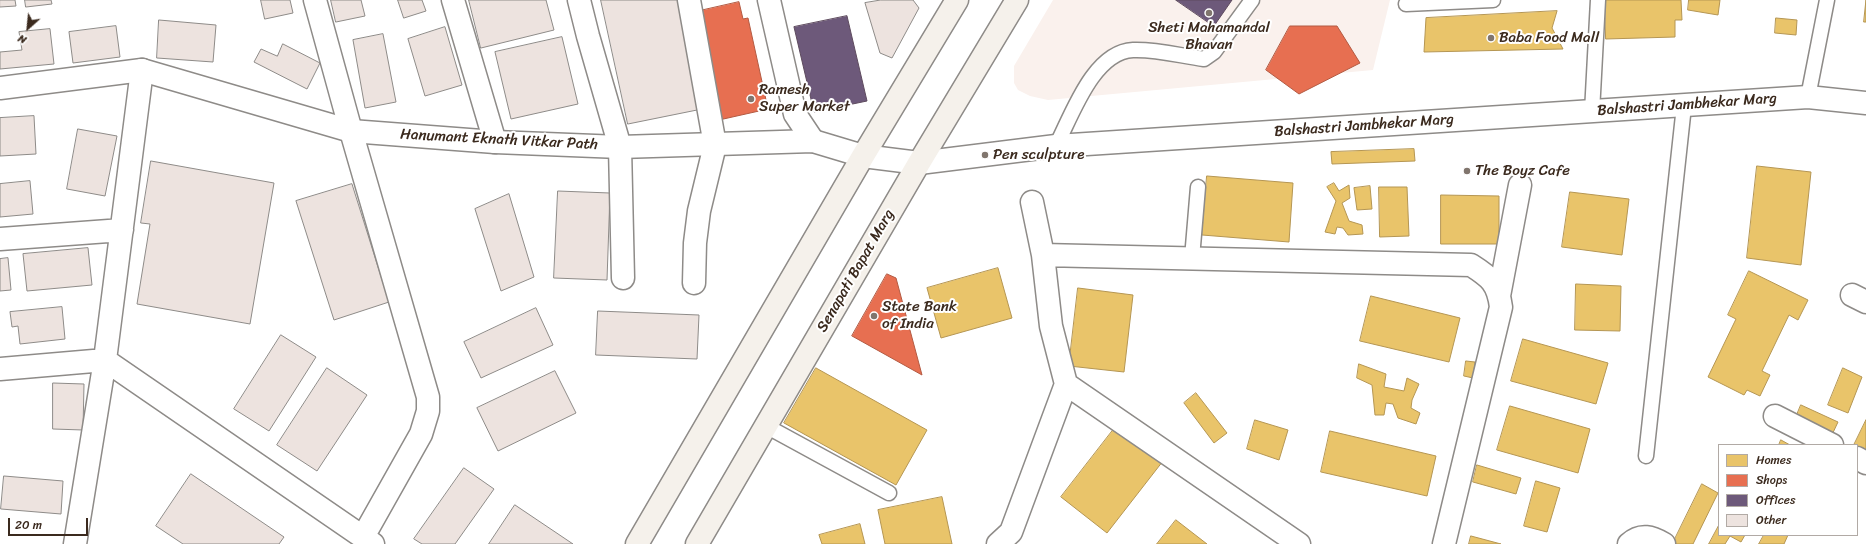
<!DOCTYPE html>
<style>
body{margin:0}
#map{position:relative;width:1866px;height:544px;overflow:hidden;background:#fff;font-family:Sriracha,sans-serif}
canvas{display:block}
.legend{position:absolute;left:1718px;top:444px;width:140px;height:92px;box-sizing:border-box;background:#fff;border:1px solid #b1aaa5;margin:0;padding:5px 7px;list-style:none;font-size:12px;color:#3b2a1e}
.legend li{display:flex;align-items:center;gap:8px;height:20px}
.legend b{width:20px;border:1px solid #b1aaa5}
.north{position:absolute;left:8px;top:8px;width:40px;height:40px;-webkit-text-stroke:3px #fff;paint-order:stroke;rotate:207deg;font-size:11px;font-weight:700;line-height:16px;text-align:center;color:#3b2a1e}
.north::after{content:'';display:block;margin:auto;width:14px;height:18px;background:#3b2a1e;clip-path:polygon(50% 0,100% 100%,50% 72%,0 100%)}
.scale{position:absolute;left:8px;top:518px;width:80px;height:18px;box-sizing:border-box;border:2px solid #3b2a1e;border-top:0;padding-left:5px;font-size:12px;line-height:14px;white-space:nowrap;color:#3b2a1e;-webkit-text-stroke:3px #fff;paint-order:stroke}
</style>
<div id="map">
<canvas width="1866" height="544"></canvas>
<ul class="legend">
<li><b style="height:11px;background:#e9c46a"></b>Homes</li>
<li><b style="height:11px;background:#e76f51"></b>Shops</li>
<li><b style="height:11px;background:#6d597a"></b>Offices</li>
<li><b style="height:11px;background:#ede3df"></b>Other</li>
</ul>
<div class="north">N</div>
<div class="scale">20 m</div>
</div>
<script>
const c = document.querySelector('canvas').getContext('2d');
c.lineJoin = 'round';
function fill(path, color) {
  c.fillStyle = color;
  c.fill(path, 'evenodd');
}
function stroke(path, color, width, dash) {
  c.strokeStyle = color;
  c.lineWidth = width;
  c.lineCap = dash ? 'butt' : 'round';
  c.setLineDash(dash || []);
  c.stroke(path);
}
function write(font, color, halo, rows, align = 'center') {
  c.font = font + ' Sriracha,sans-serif';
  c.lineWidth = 4;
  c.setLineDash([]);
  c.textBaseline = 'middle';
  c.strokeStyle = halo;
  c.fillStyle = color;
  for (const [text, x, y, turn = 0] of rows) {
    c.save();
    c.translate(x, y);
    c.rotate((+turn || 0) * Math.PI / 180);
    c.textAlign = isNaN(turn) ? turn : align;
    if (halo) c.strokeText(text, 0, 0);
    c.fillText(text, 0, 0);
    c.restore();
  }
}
const built = new Path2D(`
 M1053,0h337l-17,70 -325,30 -18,-4 -12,-6 -4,-7v-17z`);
const homes = new Path2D(`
 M1605,0h76l1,20h-7v17l-69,2z
 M1689,0h31l-2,15 -30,-5z
 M1866,0v22h-2z
 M1557,11l-5,17 11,21 -139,3 2,-34z
 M1776,18l21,2 -1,15 -21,-2z
 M1414,149l1,12 -83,3 -1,-12z
 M1757,166l54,6 -10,93 -54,-7z
 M1207,176l86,7 -4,59 -87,-7z
 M1334,183l5,8 10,-6 1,13 -8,5 7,18 13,4 1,9 -15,1 -5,-7 -6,-1 -2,7 -10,-2 11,-31 -9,-14z
 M1370,186l2,23 -15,1 -3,-22z
 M1379,187h28l2,49 -29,1z
 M1570,192l59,7 -7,56 -60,-8z
 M1441,195l58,1v48h-58z
 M998,268l14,50 -71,20 -14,-50z
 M1749,271l59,29 -10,20 -9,-5 -27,56 8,4 -10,21 -13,-6 -3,5 -36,-18 28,-58 -8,-4z
 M1576,284l45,2 -1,45 -45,-1z
 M1078,288l55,7 -9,77 -55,-6z
 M1371,296l89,22 -11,44 -89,-21z
 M1523,339l85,24 -12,41 -85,-23z
 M1466,361l9,1 -2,16 -9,-2z
 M1359,364l27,10 -2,13 20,4 3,-13 12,6 -7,16 -1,8 9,5 -4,11 -18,-6 -5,-14 -7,-1 -2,12h-9l-3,-30 -15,-7z
 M816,368l111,62 -31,55 -112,-62z
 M1843,368l19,9 -14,36 -20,-8z
 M1196,393l31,40 -13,10 -30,-40z
 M1801,405l37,17 -8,17 -36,-17z
 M1510,406l80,23 -12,44 -81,-23z
 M1255,420l33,10 -9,30 -32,-11z
 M1866,420v32l-9,-4v-3h-3z
 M1117,425l46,36 -56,72 -46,-36z
 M1330,431l106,25 -9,40 -106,-24z
 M1781,440l9,5h-11z
 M1477,465l44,13 -5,16 -43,-12z
 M1536,481l24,7 -13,44 -23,-6z
 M1702,484l16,9 -25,51h-18l-2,-1z
 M942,497l10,47h-67l-7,-34z
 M1176,520l31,24h-50z
 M860,524l5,20h-43l-3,-9z
 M1719,525v10h26l-4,7 -11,-6 -5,8h-16z
 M1764,535h24l-4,9h-25z
 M1471,536l30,8h-32z`);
const shops = new Path2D(`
 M739,2l4,17 5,-1 20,91 -49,11 -24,-108z
 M1290,26h47l23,37 -61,31 -33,-24z
 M887,274l9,4 26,97 -70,-39z`);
const offices = new Path2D(`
 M1176,0h56l-18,26z
 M847,16l20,85 -53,11 -20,-85z`);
const building = new Path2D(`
 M0,0h15l1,6 -16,1z
 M25,0h26l1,4 -26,3z
 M261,0h29l3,13 -28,6z
 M331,0h30l4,16 -29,6z
 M398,0h24l4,11 -22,7z
 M469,0h77l8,30 -73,18z
 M601,0h78l23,109 -74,15z
 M881,0h32l6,8 -27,50 -12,-5 -15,-50z
 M159,20l57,5 -3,37 -56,-4z
 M116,26l4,31 -47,6 -4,-31z
 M445,27l17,58 -37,11 -17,-57z
 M50,29l4,35 -54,5v-17l22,-2 -3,-18z
 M383,34l13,68 -31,6 -12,-68z
 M562,37l16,67 -67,15 -16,-67z
 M283,44l37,19 -13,26 -53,-27 7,-13 16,7z
 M34,116l2,38 -36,2v-38z
 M78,129l39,7 -12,60 -38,-7z
 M151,161l123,22 -24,141 -113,-20 13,-80 -9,-1z
 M30,181l3,33 -33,3v-33z
 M352,184l37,118 -55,18 -38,-119z
 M558,191l52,2 -3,87 -53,-2z
 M509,194l25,83 -33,14 -26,-82z
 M88,248l4,37 -65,6 -4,-37z
 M8,258l3,32 -11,1v-32z
 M62,307l3,32 -45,5 -2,-18 -6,1 -2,-15z
 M536,308l17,37 -72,33 -17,-36z
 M598,311l101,4 -2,44 -101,-4z
 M281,335l35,22 -47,74 -35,-22z
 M327,368l40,27 -50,76 -40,-26z
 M555,371l21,42 -78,38 -21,-43z
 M53,383l31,1 -1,46 -30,-1z
 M464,468l30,21 -39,55h-33l-8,-5z
 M191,474l93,63 -5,7h-96l-27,-18z
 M4,476l59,5 -2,33 -60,-5z
 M515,505l58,39h-84z`);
const lane = new Path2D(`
 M1406,4l87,-4
 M1808,97l19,-97
 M1592,112l6,-112
 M1056,146c16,-31 37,-94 77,-96 24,-1 48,6 71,9l10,-7 38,-52
 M1192,258l6,-71
 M766,426l123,67
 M1646,456l38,-350`);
const street = new Path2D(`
 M315,0l36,131 77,266v14l-7,23 -58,103
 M453,0l42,142
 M579,0l9,36 32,111 3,131
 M689,0l26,145 -16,66 -4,32 -1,40
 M769,0l26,114 18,27
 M1032,202l11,53 8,71 15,58
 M0,239l122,-9
 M1043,255l428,10c19,12 27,18 30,42l-57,237
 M1852,295l14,7
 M1499,296l21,-111
 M0,369l105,-9 268,184
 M1775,416l57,29
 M1857,458l9,5
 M75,544l30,-184 37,-290
 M998,544l13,-12 55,-148 233,160
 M1629,544c12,-11 23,-7 35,0`);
const secondary = new Path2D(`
 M0,88l142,-18 209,61 144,11 125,5 193,-6 50,15 56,7 137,-17 752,-49 58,6`);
const primary = new Path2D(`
 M637,544l226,-388 94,-156
 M697,544l222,-381 98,-163`);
const markers = [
 [1209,13,4,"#80756d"],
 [1491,38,4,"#80756d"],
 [751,99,4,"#80756d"],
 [985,155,4,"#80756d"],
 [1467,171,4,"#80756d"],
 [874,316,4,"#80756d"]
];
const poiNames = [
 ["Sheti Mahamandal",1209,28,"center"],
 ["Bhavan",1209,45,"center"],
 ["Baba Food Mall",1499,38],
 ["Ramesh",759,90],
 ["Super Market",759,107],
 ["Pen sculpture",993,155],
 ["The Boyz Cafe",1475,171],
 ["State Bank",882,307],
 ["of India",882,324]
];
const streetNames = [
 ["Balshastri Jambhekar Marg",1687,105,-4],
 ["Balshastri Jambhekar Marg",1364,126,-4],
 ["Hanumant Eknath Vitkar Path",499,140,3],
 ["Senapati Bapat Marg",856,271,-60]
];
fill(built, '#faf1ed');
fill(homes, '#e9c46a');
stroke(homes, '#b59653', 1);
fill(shops, '#e76f51');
stroke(shops, '#b35a42', 1);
fill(offices, '#6d597a');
stroke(offices, '#5e4b5e', 1);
fill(building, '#ede3df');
stroke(building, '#8e8b88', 1);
stroke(lane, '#8e8b88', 17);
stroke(street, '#8e8b88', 25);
stroke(secondary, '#8e8b88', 25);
stroke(primary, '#8e8b88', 25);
stroke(lane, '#fff', 14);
stroke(street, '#fff', 22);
stroke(secondary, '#fff', 22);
stroke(primary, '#f5f1eb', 22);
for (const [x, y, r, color] of markers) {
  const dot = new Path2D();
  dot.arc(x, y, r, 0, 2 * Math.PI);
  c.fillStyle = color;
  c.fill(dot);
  stroke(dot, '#fff', 1.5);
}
write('15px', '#3b2a1e', '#fff', poiNames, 'left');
write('15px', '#3b2a1e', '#fff', streetNames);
</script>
